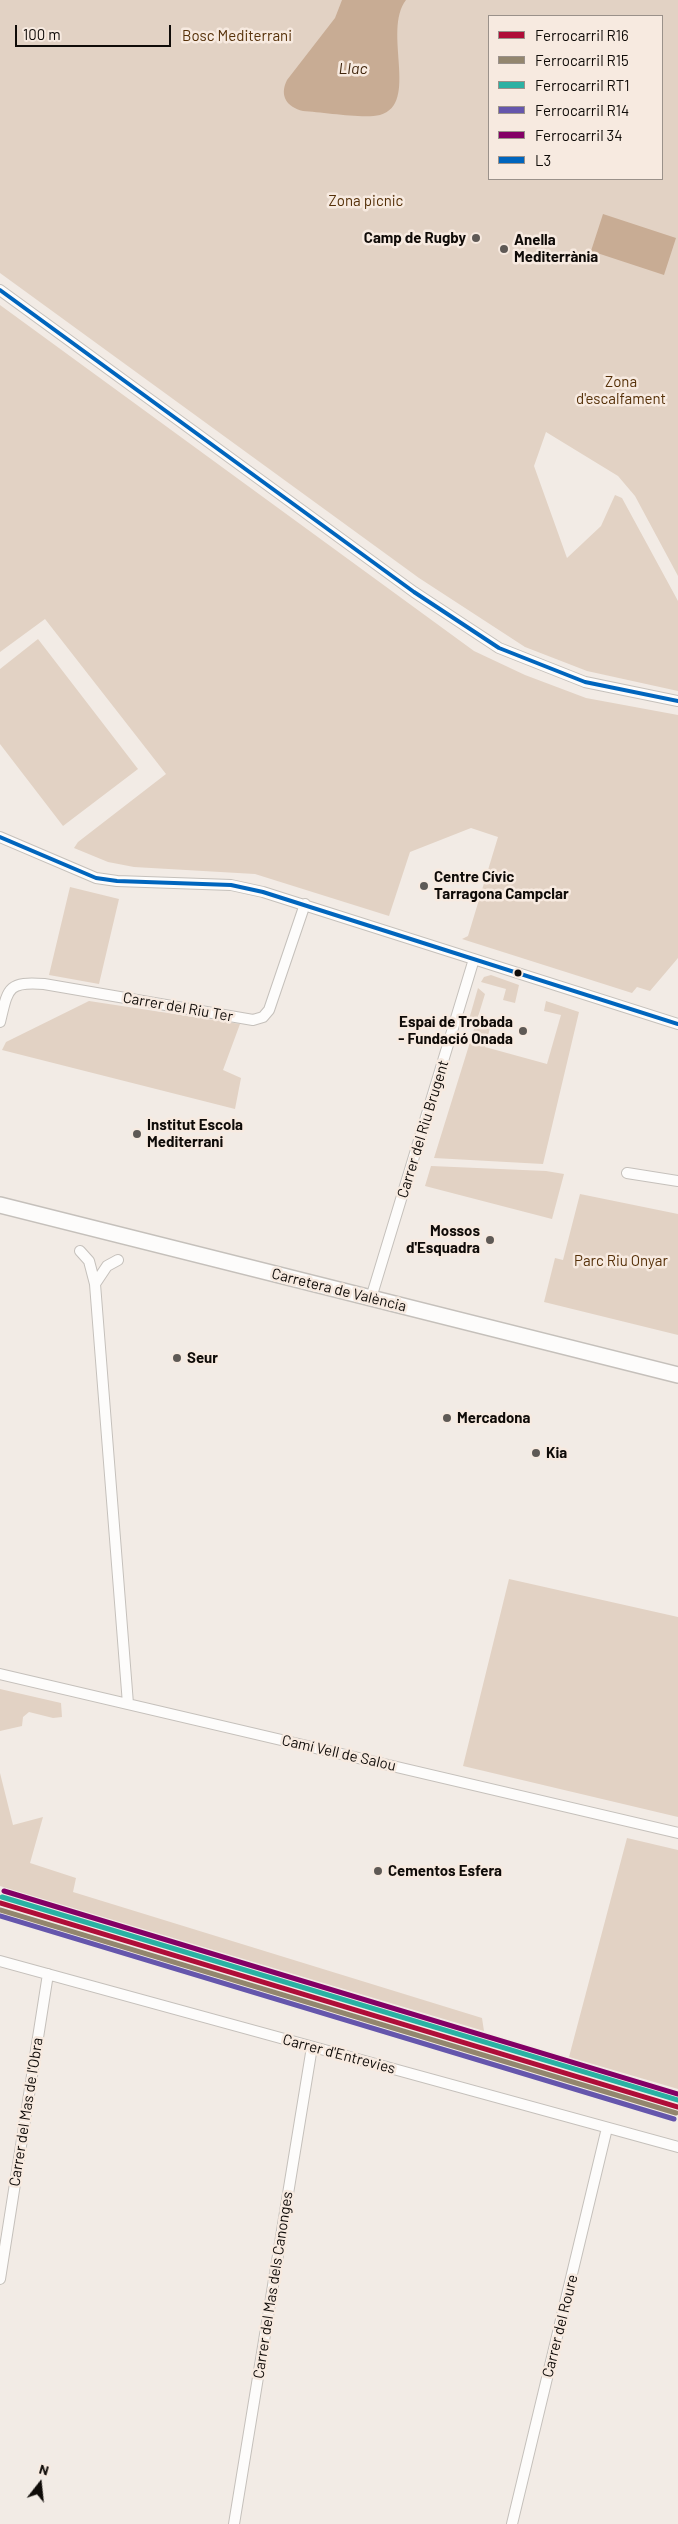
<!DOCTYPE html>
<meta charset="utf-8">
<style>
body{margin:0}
#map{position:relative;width:678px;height:2524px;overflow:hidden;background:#f2ebe5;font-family:Barlow,sans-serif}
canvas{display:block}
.legend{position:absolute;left:488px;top:15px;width:175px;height:165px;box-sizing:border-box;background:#f7eae0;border:1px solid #9a918a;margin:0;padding:6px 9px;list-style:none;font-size:15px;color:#0f0b08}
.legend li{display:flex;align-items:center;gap:10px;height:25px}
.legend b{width:25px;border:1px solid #9a918a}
.north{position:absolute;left:15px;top:2459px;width:50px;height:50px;-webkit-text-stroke:4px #f7eae0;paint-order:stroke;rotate:16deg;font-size:14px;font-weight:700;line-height:20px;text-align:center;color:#0f0b08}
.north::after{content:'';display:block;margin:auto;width:18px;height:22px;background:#0f0b08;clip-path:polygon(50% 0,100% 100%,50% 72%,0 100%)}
.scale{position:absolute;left:15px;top:25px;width:156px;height:22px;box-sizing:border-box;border:2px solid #0f0b08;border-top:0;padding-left:6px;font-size:15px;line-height:18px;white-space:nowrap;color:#0f0b08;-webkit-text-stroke:4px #f7eae0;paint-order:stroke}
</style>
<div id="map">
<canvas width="678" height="2524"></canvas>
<ul class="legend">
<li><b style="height:6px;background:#af0d38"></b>Ferrocarril R16</li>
<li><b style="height:6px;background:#93866e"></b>Ferrocarril R15</li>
<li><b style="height:6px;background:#2ab1a3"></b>Ferrocarril RT1</li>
<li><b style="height:6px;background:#6556ac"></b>Ferrocarril R14</li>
<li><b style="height:6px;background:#830065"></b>Ferrocarril 34</li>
<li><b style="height:6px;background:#0065bd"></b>L3</li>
</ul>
<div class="north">N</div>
<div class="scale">100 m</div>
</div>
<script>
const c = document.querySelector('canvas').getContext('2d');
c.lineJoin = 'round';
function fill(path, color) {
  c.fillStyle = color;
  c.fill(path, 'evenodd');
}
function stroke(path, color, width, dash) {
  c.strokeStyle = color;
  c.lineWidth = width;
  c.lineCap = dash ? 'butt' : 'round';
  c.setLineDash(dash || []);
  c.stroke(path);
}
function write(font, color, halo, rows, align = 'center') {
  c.font = font + ' Barlow,sans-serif';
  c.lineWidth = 5;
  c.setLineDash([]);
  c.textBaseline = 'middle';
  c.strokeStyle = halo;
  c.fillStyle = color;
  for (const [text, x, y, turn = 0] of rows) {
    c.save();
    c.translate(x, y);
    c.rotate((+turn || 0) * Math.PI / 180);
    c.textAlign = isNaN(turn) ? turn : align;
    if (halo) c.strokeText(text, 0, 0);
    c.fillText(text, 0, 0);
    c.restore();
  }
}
const green = new Path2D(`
 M0,0h678v576l-43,-80 -17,-20 -72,-44 -12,34 33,92 34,-32 14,-31 7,3 56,103v90l-91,-20 -62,-24 -106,-69 -419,-305zM489,16h173v163h-173z
 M0,305l474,346 51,24 61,23 92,17v243l-28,33 -13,-4 -5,6 -170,-54 6,-3 30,-99 -27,-9 -61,24 -21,64 -134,-42 -121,-7 -26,-5 -34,-14 4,-6 88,-68 -121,-155 -45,33z
 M38,639l100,130 -75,57 -63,-82v-75z
 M70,887l49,12 -20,85 -50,-9z
 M491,975l28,10 -4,18 -12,-3 3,-11 -25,-7 3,-5z
 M478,988l7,6 -8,26 14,4 -6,23 62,17 14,-49 -17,-4 2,-10 33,11 -36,152 -109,-6 41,-132 -7,-3z
 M89,1001l151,23 -17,46 18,8 -6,31 -233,-59 4,-8z
 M431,1166l115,5 18,3 -12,45 -127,-33z
 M580,1194l98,20v121l-134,-33 11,-44 8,2z
 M509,1579l169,38v200l-215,-51z
 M0,1689l61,14 1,14 -9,1 -24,-6 -6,5 -1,9 -22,5z
 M0,1773l13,52 30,-8 -13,46 46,15 -3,14 409,126 2,13 -484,-145z
 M627,1838l51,12v239l-109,-32z`);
const water = new Path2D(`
 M342,0h64c-24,31 14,104 -26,115 -17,4 -58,-3 -77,-4 -16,-4 -24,-15 -16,-31l48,-62z
 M603,214l73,24 -12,37 -73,-24z`);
const minor = new Path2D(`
 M0,290l414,302 85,56 86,34 93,19
 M0,837l96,41 21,3 114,4 32,7 415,132
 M0,1022c8,-33 7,-41 44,-38l209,36 10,-3 6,-7 36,-106
 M627,1173l51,8
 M80,1251l9,10 6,23 12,-18 11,-6
 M95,1284l33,420
 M371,1298l103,-339
 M0,1674l678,159
 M0,1961l678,186
 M0,2279l48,-305
 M234,2524l78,-477
 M512,2524l95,-396`);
const secondary = new Path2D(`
 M0,1205l678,170`);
const bus1 = new Path2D(`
 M0,290l414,302 85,56 86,34 93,19
 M0,837l96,41 21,3 114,4 32,7 415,132`);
const rail1 = new Path2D(`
 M0,1903l678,204`);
const rail2 = new Path2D(`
 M0,1910l676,203`);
const rail3 = new Path2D(`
 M2,1897l676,203`);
const rail4 = new Path2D(`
 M0,1916l674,203`);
const rail5 = new Path2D(`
 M4,1891l674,203`);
const markers = [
 [476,238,5,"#5e5955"],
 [504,249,5,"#5e5955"],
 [424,886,5,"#5e5955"],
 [518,973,4.5,"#0f0b08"],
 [523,1031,5,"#5e5955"],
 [137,1134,5,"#5e5955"],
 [490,1240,5,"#5e5955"],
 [177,1358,5,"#5e5955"],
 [447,1418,5,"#5e5955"],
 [536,1453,5,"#5e5955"],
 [378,1871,5,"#5e5955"]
];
const parkNames = [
 ["Bosc Mediterrani",237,36],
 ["Zona picnic",366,201],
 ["Zona",621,382],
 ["d'escalfament",621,399],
 ["Parc Riu Onyar",621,1261]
];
const poiNames = [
 ["Camp de Rugby",466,238,"right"],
 ["Anella",514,240],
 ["Mediterrània",514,257],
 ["Centre Cívic",434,877],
 ["Tarragona Campclar",434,894],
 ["Espai de Trobada",513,1022,"right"],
 ["- Fundació Onada",513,1039,"right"],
 ["Institut Escola",147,1125],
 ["Mediterrani",147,1142],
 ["Mossos",480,1231,"right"],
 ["d'Esquadra",480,1248,"right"],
 ["Seur",187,1358],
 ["Mercadona",457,1418],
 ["Kia",546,1453],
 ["Cementos Esfera",388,1871]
];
const streetNames = [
 ["Carrer del Riu Ter",178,1007,10],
 ["Carrer del Riu Brugent",423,1129,-73],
 ["Carretera de València",339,1290,14],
 ["Camí Vell de Salou",339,1753,13],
 ["Carrer d'Entrevies",339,2054,15],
 ["Carrer del Mas de l'Obra",26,2112,-81],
 ["Carrer del Mas dels Canonges",273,2285,-81],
 ["Carrer del Roure",560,2326,-76]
];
const waterNames = [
 ["Llac",353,69]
];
fill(green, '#e2d2c4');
fill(water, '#c8ac94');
stroke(minor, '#c5c0bb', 12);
stroke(secondary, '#c5c0bb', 18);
stroke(minor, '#fdfcfb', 10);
stroke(secondary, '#fdfcfb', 15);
stroke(bus1, '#0065bd', 4);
stroke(rail1, '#af0d38', 5);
stroke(rail2, '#93866e', 5);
stroke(rail3, '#2ab1a3', 5);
stroke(rail4, '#6556ac', 5);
stroke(rail5, '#830065', 5);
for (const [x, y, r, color] of markers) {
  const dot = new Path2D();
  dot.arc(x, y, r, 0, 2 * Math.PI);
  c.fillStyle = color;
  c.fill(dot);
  stroke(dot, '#f7eae0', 2);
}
write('15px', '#553008', '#f7eae0', parkNames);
write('bold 15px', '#0f0b08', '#f7eae0', poiNames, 'left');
write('15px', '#0f0b08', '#f7eae0', streetNames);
write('italic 16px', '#41260d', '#f7eae0', waterNames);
</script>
